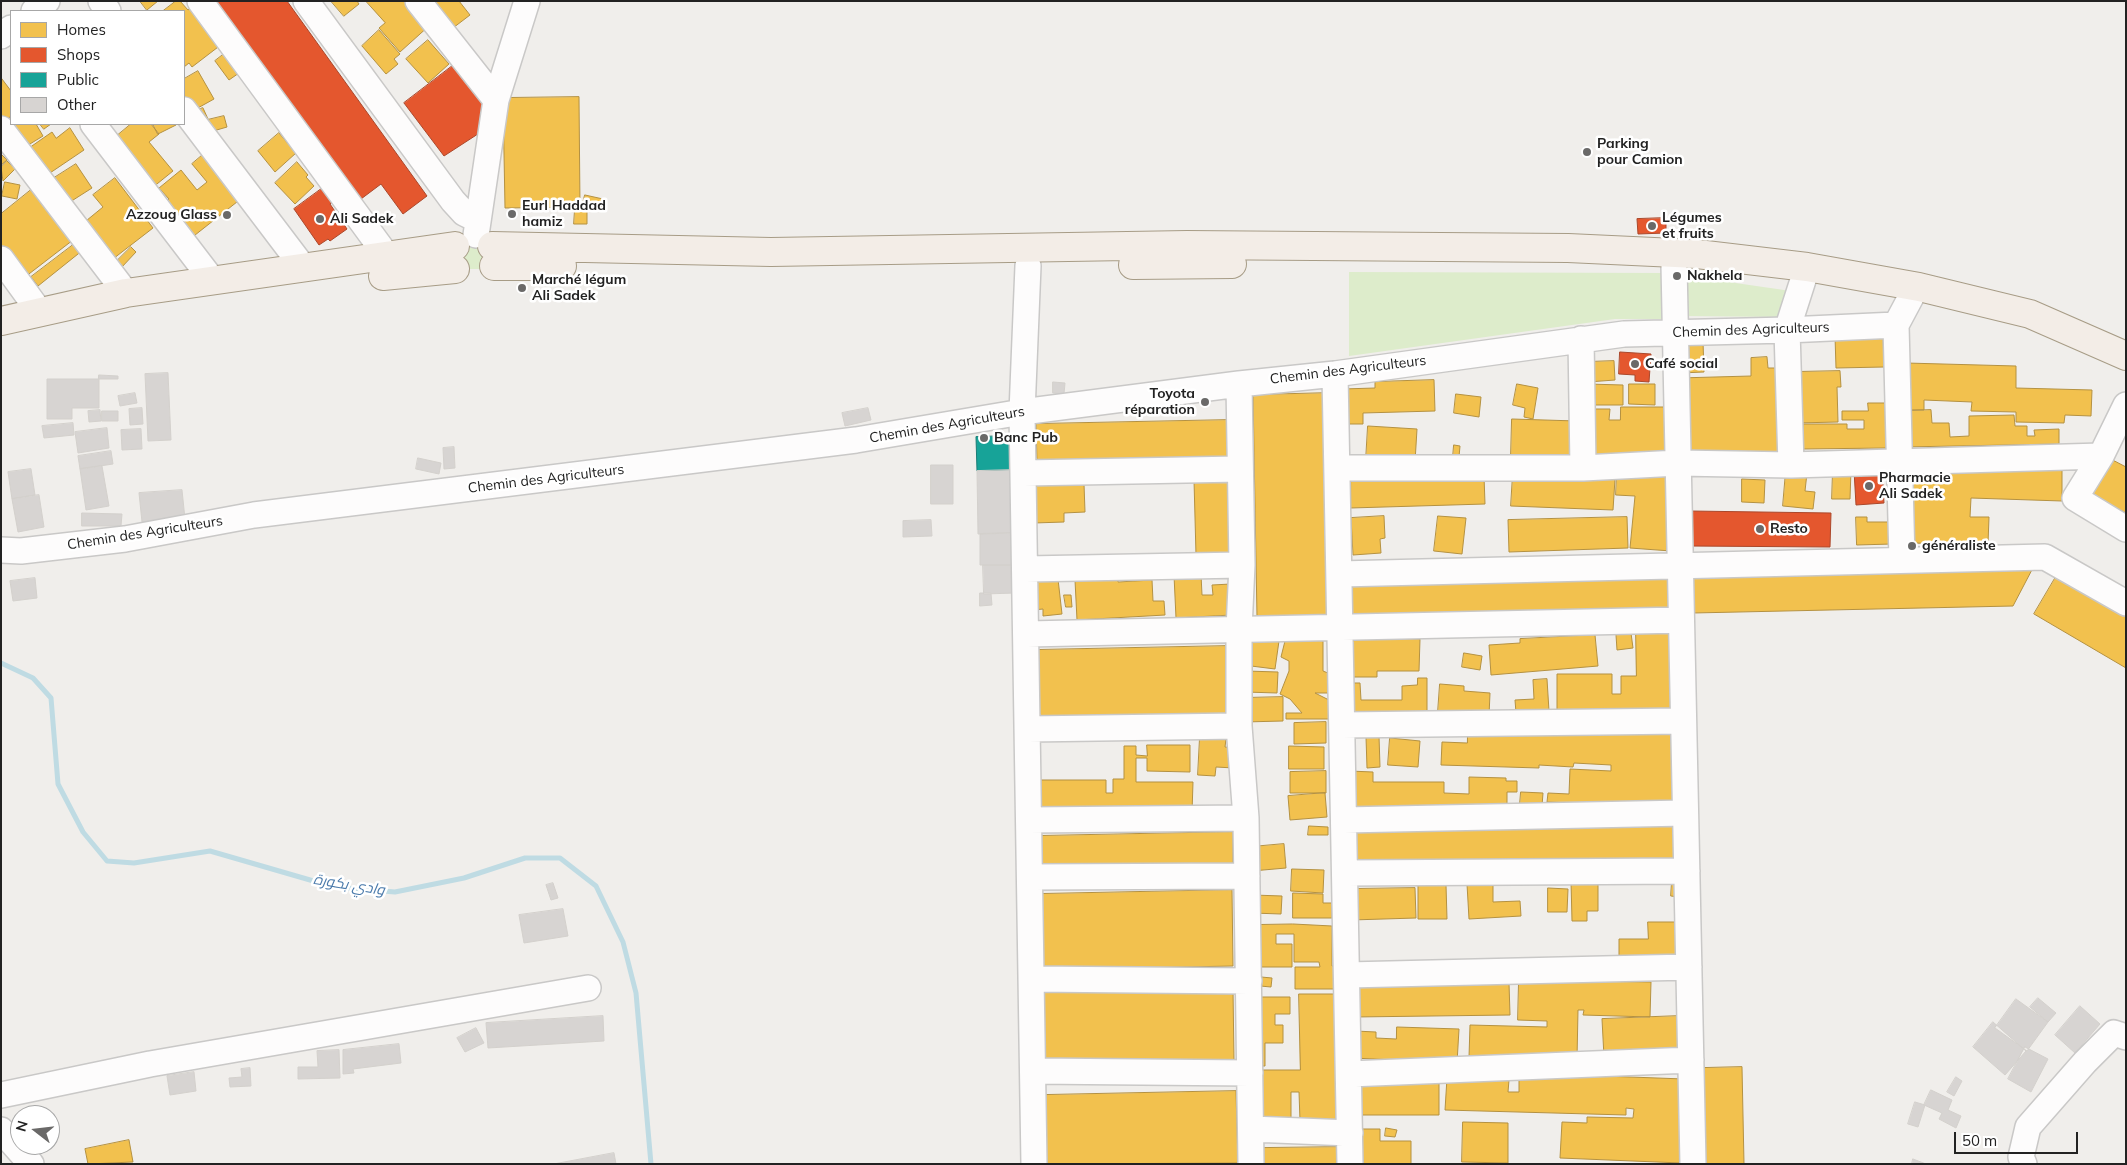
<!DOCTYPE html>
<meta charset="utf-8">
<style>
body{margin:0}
#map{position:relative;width:2127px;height:1165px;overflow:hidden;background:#f0eeeb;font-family:Mulish,sans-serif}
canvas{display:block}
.frame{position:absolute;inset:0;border:2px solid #222;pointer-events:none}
.legend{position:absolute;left:10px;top:10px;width:175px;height:115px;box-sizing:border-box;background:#fff;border:1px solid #a7a7a7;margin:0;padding:6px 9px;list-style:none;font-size:15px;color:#222}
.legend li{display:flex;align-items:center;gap:10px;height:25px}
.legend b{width:25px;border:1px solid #a7a7a7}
.north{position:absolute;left:10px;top:1105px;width:50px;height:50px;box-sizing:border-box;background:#fff;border:1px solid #a7a7a7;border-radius:50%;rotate:286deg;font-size:14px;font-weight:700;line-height:20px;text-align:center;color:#222}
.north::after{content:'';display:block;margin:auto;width:18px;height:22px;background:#6a6968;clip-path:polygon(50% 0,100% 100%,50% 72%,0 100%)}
.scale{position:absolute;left:1954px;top:1132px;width:124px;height:22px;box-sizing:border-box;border:2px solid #222;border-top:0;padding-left:6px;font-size:15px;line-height:18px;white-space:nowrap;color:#222;-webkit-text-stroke:4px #fff;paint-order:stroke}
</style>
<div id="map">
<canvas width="2127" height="1165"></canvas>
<div class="frame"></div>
<ul class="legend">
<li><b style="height:14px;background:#f2c14e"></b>Homes</li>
<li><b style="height:14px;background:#e4572e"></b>Shops</li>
<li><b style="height:14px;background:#17a398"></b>Public</li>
<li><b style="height:14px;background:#d7d4d2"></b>Other</li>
</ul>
<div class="north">N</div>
<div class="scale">50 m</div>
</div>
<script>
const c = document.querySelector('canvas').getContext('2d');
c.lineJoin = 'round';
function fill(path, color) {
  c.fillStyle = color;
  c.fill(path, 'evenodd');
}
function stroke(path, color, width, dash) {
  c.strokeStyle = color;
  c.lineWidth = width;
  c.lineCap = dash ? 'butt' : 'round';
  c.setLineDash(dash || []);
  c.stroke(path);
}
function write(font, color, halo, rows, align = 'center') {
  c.font = font + ' Mulish,Cairo,sans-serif';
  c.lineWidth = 5;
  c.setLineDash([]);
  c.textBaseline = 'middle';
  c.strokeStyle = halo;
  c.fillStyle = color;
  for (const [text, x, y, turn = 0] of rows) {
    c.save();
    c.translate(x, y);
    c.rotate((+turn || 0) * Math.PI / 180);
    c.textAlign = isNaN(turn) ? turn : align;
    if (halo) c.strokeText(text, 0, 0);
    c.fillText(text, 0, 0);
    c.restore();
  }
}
const grass = new Path2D(`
 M469,242l17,2v22l-5,3h-11l-8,-7 -1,-11z
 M1349,272l315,1v46h-49l-266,37z
 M1680,275l111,16 -6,26 -102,-1z`);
const homes = new Path2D(`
 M140,1h18l-11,9z
 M176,1h4l8,9 5,-4 29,38 -30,23 -3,-4 -5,4v-56h-21z
 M331,1h26l2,3 -15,12z
 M366,1h43l21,24 -30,27 -21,-24 6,-5z
 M426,1h33l11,14 -21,16z
 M379,30l21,24 -6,5 4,5 -12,10 -24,-28z
 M428,40l21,24 -21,19 -22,-24z
 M224,54l15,19 -10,7 -14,-19z
 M198,71l16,28 -27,15 -3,-6v-29z
 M2,79l9,12v25l-6,5 -4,-4z
 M579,97l1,110 -75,1 -2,-110z
 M203,108l5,11 -11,5 -5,-12z
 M224,116l3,11 -24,7 -4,-12z
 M11,124h25l7,12 -18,11z
 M40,124h11l-7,5z
 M131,124h20l8,10 -10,8 24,29 -21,17 -40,-48z
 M153,124h22l1,1 -18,9z
 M70,128l14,22 -37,25 -18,-27 23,-16 4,6z
 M279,133l17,20 -21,19 -17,-21z
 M205,153l37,45 -52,41 -28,-34 7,-6 -10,-11 22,-18 16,20 10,-8 -15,-18z
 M1,154l6,6 -6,5z
 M7,161l8,8 -12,12 -2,-14z
 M297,162l11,13 -2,2 8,9 -19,18 -20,-21z
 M76,164l16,24 -22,14 -16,-24z
 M115,178l38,50 -44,34 -28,-37 22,-18 -10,-12z
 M5,182l15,3 -3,14 -15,-3z
 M31,190l22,29 8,-6 12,27 -48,37 -24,-30v-33z
 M585,195l18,4 -1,8 -19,-4z
 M575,209h12v15h-13z
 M77,242l6,8 -45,36 -7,-9z
 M131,247l5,5 -15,16 -5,-6z
 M1883,335l1,32 -48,1 -1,-32z
 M1703,341l1,31 -24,1v-31z
 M1767,357l1,11h9l9,85 -99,4 -9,-79 73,-2v-18z
 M1614,361l1,19 -27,2 -1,-20z
 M1906,363l110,3v22l76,2 -1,26 -26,-1 -1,8 -48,-1v-10l-45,-1 1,-9 -48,-2v10h-19z
 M1840,371l1,16h-4l1,35 -42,1 -1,-51z
 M1434,380l1,31 -72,2v11h-20l-1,-35 33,-1v-6z
 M1517,384l21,4 -5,31 -9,-2 1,-9 -12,-3z
 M1587,384l36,1v20h-32z
 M1629,384h26v21l-26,-1z
 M1330,393l4,222 -77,2 -4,-222z
 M1456,394l25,3 -2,20 -25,-4z
 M1868,403h17l1,45 -83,1v-25h44v5h17v-9h-22v-9h26z
 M1621,407h50l-5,49 -77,-1 1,-46h20l-1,11h11z
 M1931,410l1,13h17l1,14 19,-1v-20l45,-1 1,11h12v10h8l-1,-6 25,-1v15l-154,3v-36z
 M1512,419l65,2 -1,36 -65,-2z
 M1229,420l1,40 -193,4 -1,-40z
 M1368,426l49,3 -2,33 -49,-2z
 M1454,445l6,1 -1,11h-6z
 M2105,456l21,11v46l-40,-20z
 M1904,468h158v33l-91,-3 -1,19h19l-1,27 -85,-1z
 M1833,470h18l-1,29h-18z
 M1786,471l21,2 -2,18 10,1 -2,17 -30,-3z
 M1617,472l54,3v76l-41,-3 5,-52 -19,-1z
 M1513,474l102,5 -2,31 -102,-4z
 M1351,475l133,1 1,28 -134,4z
 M1231,479l1,76h-36l-2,-75z
 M1742,479l23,1 -1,23 -22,-1z
 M1084,484l1,28 -21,1v9l-30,1 -2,-37z
 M1384,516l1,22 -5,1 1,14 -28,2 -2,-37z
 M1438,516l28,2 -4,36 -28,-3z
 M1627,517l1,31 -119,4 -1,-32z
 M1856,517h11v5h25v22l-35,1z
 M2035,564l-22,42 -320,7 -1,-43z
 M1201,574l1,21h11l-1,-10 19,-1 1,31 -56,3 -2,-43z
 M1671,574l1,38 -320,6v-38z
 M2057,575l69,41v52l-92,-54z
 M1118,578v4l34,-2 1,21h11l1,14 -88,5 -2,-40z
 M1058,579l4,35 -19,2v-7l-10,1 -2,-28z
 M1064,595h7l1,12h-6z
 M1636,632h39v80h-118v-38h55v20h9v-18h15z
 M1631,633l2,15 -16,2 -1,-15z
 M1595,635l3,31 -107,9 -2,-30 31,-2v-4z
 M1248,636l31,5 -4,28 -32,-4z
 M1349,637l71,2 -1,32h-42v6h-30z
 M1323,640v31l12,5 -4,17h-16l14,7v19h-43v-6h16l-12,-14 -10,-5 9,-23v-10l-8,-4 4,-16z
 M1228,646l1,72 -194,4 -1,-72z
 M1464,653l18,3 -2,14 -18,-3z
 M1246,671l32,1 -1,21 -32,-1z
 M1418,678h9v37l-81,1 2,-33h12l1,17h41v-14l15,-1z
 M1547,679l2,32 -33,2 -1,-13 19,-1 -1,-19z
 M1440,684l24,2v5l26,2 -1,23 -51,-4z
 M1283,697v24l-39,1 -1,-24z
 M1326,722v21l-32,1v-21z
 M1468,728l172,6v-5l37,2 -3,76 -127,-5 1,-9 21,1 1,-25 41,2v-6l-37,-2 -1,4 -34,-2v3l-98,-3 1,-23 25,1z
 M1379,736l1,31 -13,1 -1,-31z
 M1200,737l26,2 -1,8 10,1 -1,20 -18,-1 -1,9 -17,-1z
 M1390,738l30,3 -2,26 -30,-2z
 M1147,745h43v27l-43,-1v-13h-11v24h57l-1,31 -158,-1v-32h72v13h7v-14h11v-33h12v9l11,1z
 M1289,746l35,1v22h-35z
 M1326,771v22h-36v-21z
 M1349,771l24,1v10h71v11l25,1v-17l37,1v3h11v11h-10v16h-158z
 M1521,792l22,1 -1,13 -22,-2z
 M1325,793l2,24 -37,3 -2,-24z
 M1678,821v39l-323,7 -1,-39z
 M1309,826l19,1v8h-20z
 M1233,832v32l-195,4 -1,-32z
 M1284,844l2,24 -34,3 -1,-24z
 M1292,869l32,1 -1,23 -32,-2z
 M1598,880v31h-11v10h-15l-1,-40z
 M1672,881l8,1 -2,15 -7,-1z
 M1493,883v19l27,-1 1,15 -52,3 -2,-35z
 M1446,885l1,34h-29v-33z
 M1415,888l1,30 -65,2 -1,-31z
 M1548,888l20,1 -1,23h-19z
 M1232,890l1,76 -193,4 -1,-76z
 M1293,893l30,1v9h9v15h-39z
 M1253,895l29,1 -1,18 -29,-1z
 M1648,922h34v39h-63v-22h29z
 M1293,924l39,2v40h9v23h-46v-22h25l-1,-5h-25v-28h-18v10h16v23h-42l4,-42z
 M1261,977l11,1 -1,9 -11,-1z
 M1519,980l132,2 -1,35 -67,-2 1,-5h-6l-1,49 -108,-2 1,-32 77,2v-6l-29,-1z
 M1509,983l1,32 -156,2 -1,-32z
 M1233,989l1,72 -192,4 -1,-73z
 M1299,994h41l5,127h-45l-1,-29h-8v32h-36l-1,-54h46z
 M1252,997h38v17h-15v11h8v18h-18v23h-13z
 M1679,1016l2,37 -77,4 -2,-38z
 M1397,1027l62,2 -2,34 -104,-5 2,-27 21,1v6l20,1z
 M1742,1067l2,97h-39l-2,-96z
 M1549,1074l135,5 -3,84 -121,-5 2,-36 25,1v-6l46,1 1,-9 -8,-1v7l-181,-5 2,-32 37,1v2l25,-1 -1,12h11v-15z
 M1353,1081h86v34h-86z
 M1236,1091l2,72 -193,1 -1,-69z
 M1463,1122l45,1v40l-46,-1z
 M1386,1128l11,2 -2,7 -10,-1z
 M1353,1129h27v12h31v23h-58z
 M129,1140l4,22 -45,2 -3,-15z
 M1340,1147v17h-77v-16z`);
const shops = new Path2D(`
 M213,1h74l140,195 -24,18 -22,-30 -24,18z
 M455,64l33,45 -7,23 -37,24 -40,-53z
 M324,187l10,14 -4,3 17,25 -17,12 -2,-2 -9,6 -25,-36z
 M1666,218v15l-28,1 -1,-15z
 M1620,352l31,2 -2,28 -14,-1v-6l-16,-1z
 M1882,468l2,35 -28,2 -2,-35z
 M1689,511l142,2 -1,34 -141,-1z`);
const public = new Path2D(`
 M1012,436v34l-35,1 -1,-34z`);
const stream = new Path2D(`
 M1,663l32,15 18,20 7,86 25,48 24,29 27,2 76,-12 107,31 28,6 50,4 69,-14 61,-20h35l36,28 27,56 13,51 15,171`);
const building = new Path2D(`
 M168,373l3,67 -23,1 -3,-67z
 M99,375l19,1v3h-19v29h-27v11h-25v-40h51z
 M1053,382l12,1 -1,11 -11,-1z
 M135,393l2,10 -17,3 -2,-10z
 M142,408l1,16 -13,1 -1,-16z
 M868,408l3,12 -26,6 -3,-13z
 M100,410l1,11 -12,1 -1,-11z
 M102,411h16v10h-16z
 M73,423l1,12 -30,3 -2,-12z
 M107,428l2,20 -31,5 -3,-21z
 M141,429l1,20 -20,1 -1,-20z
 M454,447l1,21 -11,1 -1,-21z
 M111,451l2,13 -33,5 -2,-13z
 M418,458l23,5 -2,11 -23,-5z
 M931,465h22v39h-22z
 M102,466l7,40 -23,4 -6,-41z
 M31,469l4,26 -23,4 -4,-27z
 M1014,470l1,63 -37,1 -1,-63z
 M182,490l3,29 -43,3 -3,-29z
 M39,495l5,32 -26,5 -6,-33z
 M82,513l40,1 -1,12h-39z
 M931,520l1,16 -29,1v-16z
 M1015,533v32h-35v-31z
 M983,565h32l1,28 -32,1z
 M35,578l2,20 -24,3 -3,-20z
 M980,593h11l1,12 -12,1z
 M553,883l5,15 -7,2 -5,-15z
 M563,909l5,27 -44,7 -5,-28z
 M2038,998l18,15 -8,9 -18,-15z
 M2016,999l32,23 -21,29 -32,-23z
 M2080,1006l20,18 -25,29 -20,-18z
 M603,1016l1,25 -116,7 -2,-25z
 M1993,1022l33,29 -21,24 -32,-28z
 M476,1028l8,15 -19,9 -8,-14z
 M399,1044l2,19 -48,6 1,4 -11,1v-24z
 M2025,1047l23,12 -17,33 -23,-13z
 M339,1050l1,28 -42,1v-12h20l-1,-16z
 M250,1068l1,18 -21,1 -1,-9 13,-1 -1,-8z
 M194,1072l2,19 -26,4 -3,-19z
 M1956,1077l6,4 -8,15 -7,-4z
 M1931,1090l21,10 -4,10 13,6 -5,12 -17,-9 3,-6 -18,-8z
 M1915,1102l10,3 -7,22 -10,-3z
 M614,1153l2,11h-62z
 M1913,1159l13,5h-14z`);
const minor = new Path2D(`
 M101,1l7,10
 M200,1l187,255
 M306,1l147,200 11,12 14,7
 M418,1l78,99
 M34,11l13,-10
 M1,36l10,-8
 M184,110l119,157
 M93,124l120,157
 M1,129l125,164
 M476,235l20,-135 31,-99
 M1,259l38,52
 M1674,265l19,899
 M1028,266l-6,146 12,752
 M1581,339l2,129
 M1335,374l15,790
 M1239,384l3,181 -3,64v97l7,92 5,346
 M2126,405l-25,51 -26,42 51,31
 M1791,465l-4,-135 17,-53
 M1337,468h246l95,-5 113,2 310,-9
 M1024,473l216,-4
 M1,550l20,1 104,-12 129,-24 602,-75 166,-28 217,-28 96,-10 289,-40 163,-4 109,-5
 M1902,560l-6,-235 16,-30
 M1026,569l216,-4
 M1339,574l706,-17 81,46
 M1027,634l654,-14
 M1342,725l341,-4
 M1028,729l211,-3
 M1029,820l217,-2
 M1344,820l341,-7
 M1345,873l342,-2
 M1030,877l217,-1
 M1347,975l342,-8
 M1031,979l218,2
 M1033,1071l217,2
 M1349,1074l342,-14
 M1,1095l149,-31 438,-76
 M1251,1129l99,4
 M1,1130l30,34
 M2024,1164l-3,-7 7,-30 57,-65 29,-29 12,4`);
const major = new Path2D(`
 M492,246l279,6 416,-7 381,3 129,6 110,13 112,20 111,27 96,42
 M1133,265l99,-1
 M494,266h68
 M383,276l72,-7
 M1,321l125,-28 329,-47`);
const markers = [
 [1587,152,5,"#6a6968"],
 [512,214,5,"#6a6968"],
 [227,215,5,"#6a6968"],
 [320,219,5,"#6a6968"],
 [1652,226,5,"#6a6968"],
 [1677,276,5,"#6a6968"],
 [522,288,5,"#6a6968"],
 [1635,364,5,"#6a6968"],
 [1205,402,5,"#6a6968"],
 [984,438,5,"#6a6968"],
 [1869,486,5,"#6a6968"],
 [1760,529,5,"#6a6968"],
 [1912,546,5,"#6a6968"]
];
const poiNames = [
 ["Parking",1597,144],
 ["pour Camion",1597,160],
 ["Eurl Haddad",522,206],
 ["hamiz",522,222],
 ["Azzoug Glass",217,215,"right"],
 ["Légumes",1662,218],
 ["et fruits",1662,234],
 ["Ali Sadek",330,219],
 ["Nakhela",1687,276],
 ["Marché légum",532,280],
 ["Ali Sadek",532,296],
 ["Café social",1645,364],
 ["Toyota",1195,394,"right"],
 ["réparation",1195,410,"right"],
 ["Banc Pub",994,438],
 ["Pharmacie",1879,478],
 ["Ali Sadek",1879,494],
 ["Resto",1770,529],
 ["généraliste",1922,546]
];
const streetNames = [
 ["Chemin des Agriculteurs",1751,330,-2],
 ["Chemin des Agriculteurs",1348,370,-7],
 ["Chemin des Agriculteurs",947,425,-10],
 ["Chemin des Agriculteurs",546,479,-7],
 ["Chemin des Agriculteurs",145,533,-9]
];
const waterNames = [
 ["وادي بكورة",349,885,9]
];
fill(grass, '#ddeccb');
fill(homes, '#f2c14e');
stroke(homes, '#b49141', 1);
fill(shops, '#e4572e');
stroke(shops, '#aa472a', 1);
fill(public, '#17a398');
stroke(public, '#1a7c75', 1);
stroke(stream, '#bfdbe3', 5);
fill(building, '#d7d4d2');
stroke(building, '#d3d0cc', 1);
stroke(minor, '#c9c8c7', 28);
stroke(major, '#a79c86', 30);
stroke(minor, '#fdfcfc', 25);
stroke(major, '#f3ede7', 28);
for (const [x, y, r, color] of markers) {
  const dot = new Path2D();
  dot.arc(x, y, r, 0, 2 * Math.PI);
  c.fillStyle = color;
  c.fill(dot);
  stroke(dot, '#fff', 2);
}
write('bold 14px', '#222', '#fff', poiNames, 'left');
write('14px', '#222', '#fff', streetNames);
write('italic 15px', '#4a7aab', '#fff', waterNames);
</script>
